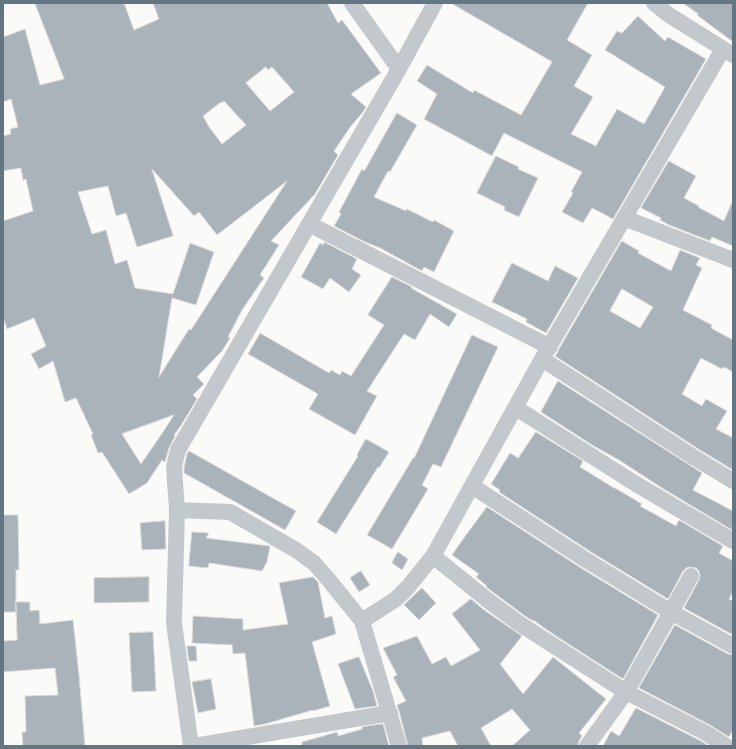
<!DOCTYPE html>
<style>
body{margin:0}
#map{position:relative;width:736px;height:749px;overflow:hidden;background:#fafaf8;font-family:Figtree,sans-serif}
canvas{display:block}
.frame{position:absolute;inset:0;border:4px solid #657683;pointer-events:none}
</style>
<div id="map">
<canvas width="736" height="749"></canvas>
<div class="frame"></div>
</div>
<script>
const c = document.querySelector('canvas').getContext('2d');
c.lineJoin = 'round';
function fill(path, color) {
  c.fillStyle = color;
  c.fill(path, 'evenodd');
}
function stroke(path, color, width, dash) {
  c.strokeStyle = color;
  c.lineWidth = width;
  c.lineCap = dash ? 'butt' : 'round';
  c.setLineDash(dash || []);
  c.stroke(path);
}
const building = new Path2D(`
 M35,3h89l10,27 25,-11 -6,-16h174l11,20 4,-3 39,53 -30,21 15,13 -3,5 -12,14 -17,25 4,4 -23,39 -44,47 8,4 -19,30 4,3 -22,32 -14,27 2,1 -8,13 -25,26 7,7 -11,11 4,4 -17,28 -6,8 1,1 -6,12 -4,14 -3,-2 -15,23 -18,11 -27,-42 -4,1 -7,-18 2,-1 -17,-36 -11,4 -12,-41 -14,8 -8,-15 15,-8 -12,-28 -27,11 -4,-11v-97l30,-10 -7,-32 -3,1 -2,-12 -18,3v-35l8,-2 -1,-5 8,-2 -7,-28 -8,3v-65l22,-8 15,56 24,-6zM266,67l2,3 4,-3 22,25 -24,19 -24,-28zM224,101l22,24 -24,19 -13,-17 -6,-11 18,-14 1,1zM152,169l42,47 5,-4 18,23 70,-54 -96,149 -2,-1 -30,48 13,-79 24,7 18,-53 -24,-9 -17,51 -38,-6 -8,-28 -12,4 -9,-34 -14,4 -14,-42 30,-6 8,30 10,-3 11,34 36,-11zM174,415l-9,14 -24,35 -19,-30z
 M451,3h137l-21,37 25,15 -18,31 19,11 -22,37 25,12 21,-37 27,15 21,-37 -60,-37 12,-19 5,2 16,-17 27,25 3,-4 38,22 -93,160 -21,-11 -9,15 -21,-11 11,-19 -2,-1 11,-20 -78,-39 -12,23 -68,-37 13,-25 -20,-13 10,-16 46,28 1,-3 47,25 31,-53z
 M683,3h50v39l-36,-27 1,-1z
 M397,113l20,12 -27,47 -2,-1 -14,26 32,14 1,-2 26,13 1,-2 20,11 -20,41 -10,-5 -2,4 -42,-23 -15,-6 -31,-16 7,-12 -2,-2 23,-43 2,2z
 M496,156l23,11 -1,2 20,9 -19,39 -15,-7 1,-3 -28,-14z
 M669,161l27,15 -12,22 15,8 -1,1 26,14 9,-21v46l-21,-9 -2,4 -41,-16 -9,-5 1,-2 -20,-10z
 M622,241l17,10 -1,2 33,18 9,-21 20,8 -4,7 6,3 -19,42 29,15 -1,3 22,12v32l-9,-5 -2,2 -21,-11 -19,36 20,12 4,-7 21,12 -11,18 17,9v32l-33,-20 -145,-94 3,-4 1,-3zM622,289l31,18 -13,21 -30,-17z
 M324,242l33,17 -5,10 9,6 -12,17 -19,-14 -7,11 -22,-12 19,-34 3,2z
 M512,263l36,18 7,-15 23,12 -32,55 -20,-11 1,-3 -35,-17z
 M392,277l20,10 -1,1 46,26 -8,13 -19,-13 -15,26 -11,-6 -37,57 10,5 -22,39 -46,-26 9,-15 -70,-40 12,-21 69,40 2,-3 9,5 2,-4 9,5 33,-51 -16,-10z
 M472,335l26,12 -57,120 -8,-3 -11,21 6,4 -36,60 -25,-14 46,-77h1z
 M558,381l144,92 -9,17 40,21 -1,19 -70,-42 -43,-28 -27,-15 -51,-33z
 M536,432l47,29 -3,6 34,21h1l27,16 -2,2 36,20 3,-6 44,26 -4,7 14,8v31l-4,7 4,2v34l-49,-27 15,-28 1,-5 -1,-4 -3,-3 -6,-1 -4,1 -3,3 -15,28 -77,-47 -92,-60 1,-2 -9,-6 19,-31 8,5z
 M366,439l23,13 -10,16 -1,-1 -42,67 -19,-12 41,-66 -1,-1z
 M189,451l107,60 -11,19 -101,-57v-5l3,-14z
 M487,507l94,61 77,47 -35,64 -67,-43 -23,-16v1l-8,-5 -39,-29 1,-1 -11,-9 3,-3 -27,-19 14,-20z
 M3,515h15l1,55h-3v42h-13z
 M165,521l1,28 -24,1 -2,-27z
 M192,532l17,1 -3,5 64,8 -3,16 -5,9 -53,-8 -1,5 -19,-2z
 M398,552l10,7 -6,11 -10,-7z
 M361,571l9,14 -11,7 -9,-14z
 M149,577v25l-55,1v-25z
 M313,577l5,5 7,36 7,-2 4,18 -24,8 18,64 -17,5v-1l-48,14 -11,2 -9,-73 -12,1 -1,-9 -40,-2 1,-27 50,3v11l45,-6 -9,-41z
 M422,588l14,15 -17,17 -15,-15z
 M471,599l13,11 38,26 -22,28 23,30 30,-37 53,42 -27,34 3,3 -3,5 -1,5h-66l18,-16 -18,-21 -31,19 10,18h-33l-8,-15 -28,7 1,8h-15l-9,-35 -2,-6 9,-4 -13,-24 4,-2 -14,-27 34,-12 15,28 14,-7 5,9 29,-16 -28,-36z
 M16,602h14v9l9,-1 1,14 33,-4 6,55 6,71h-62l-1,-14h4l-1,-36 33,-1 -3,-27 -52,4v-31l14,-1z
 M675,625l53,29 5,1v75l-4,7 -19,-12 -71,-37z
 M153,632l3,59 -24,1 -3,-59z
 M187,646h9l1,15h-8z
 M359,657l14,34 4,15 -22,3 -17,-45z
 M211,679l5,30 -18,4 -6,-31z
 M636,708l65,33 8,5h-106l8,-15 8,5z
 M383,724l6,22h-87v-4l35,-10 1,4 24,-7v-2z`);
const street = new Path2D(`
 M352,3l47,66
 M654,3l15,12 64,40
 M624,218l109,42
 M309,224l241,123
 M542,359l153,99 38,23
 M516,408l120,76 97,57
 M472,486l114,74 85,52 62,34
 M177,510l53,2 66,38 18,13 14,16 34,42 37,125
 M433,556l57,46 30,22 106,68 80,41 20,13
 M362,621l34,-22 12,-12 25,-31 109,-197 181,-310
 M191,746l-17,-123 3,-113 -3,-43 4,-17 221,-381 36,-66
 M194,746l196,-33
 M587,746l39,-54 45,-80 20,-36`);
fill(building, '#aab3b9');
stroke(building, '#dcdcda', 1);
stroke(street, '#c3c8cc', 16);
</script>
